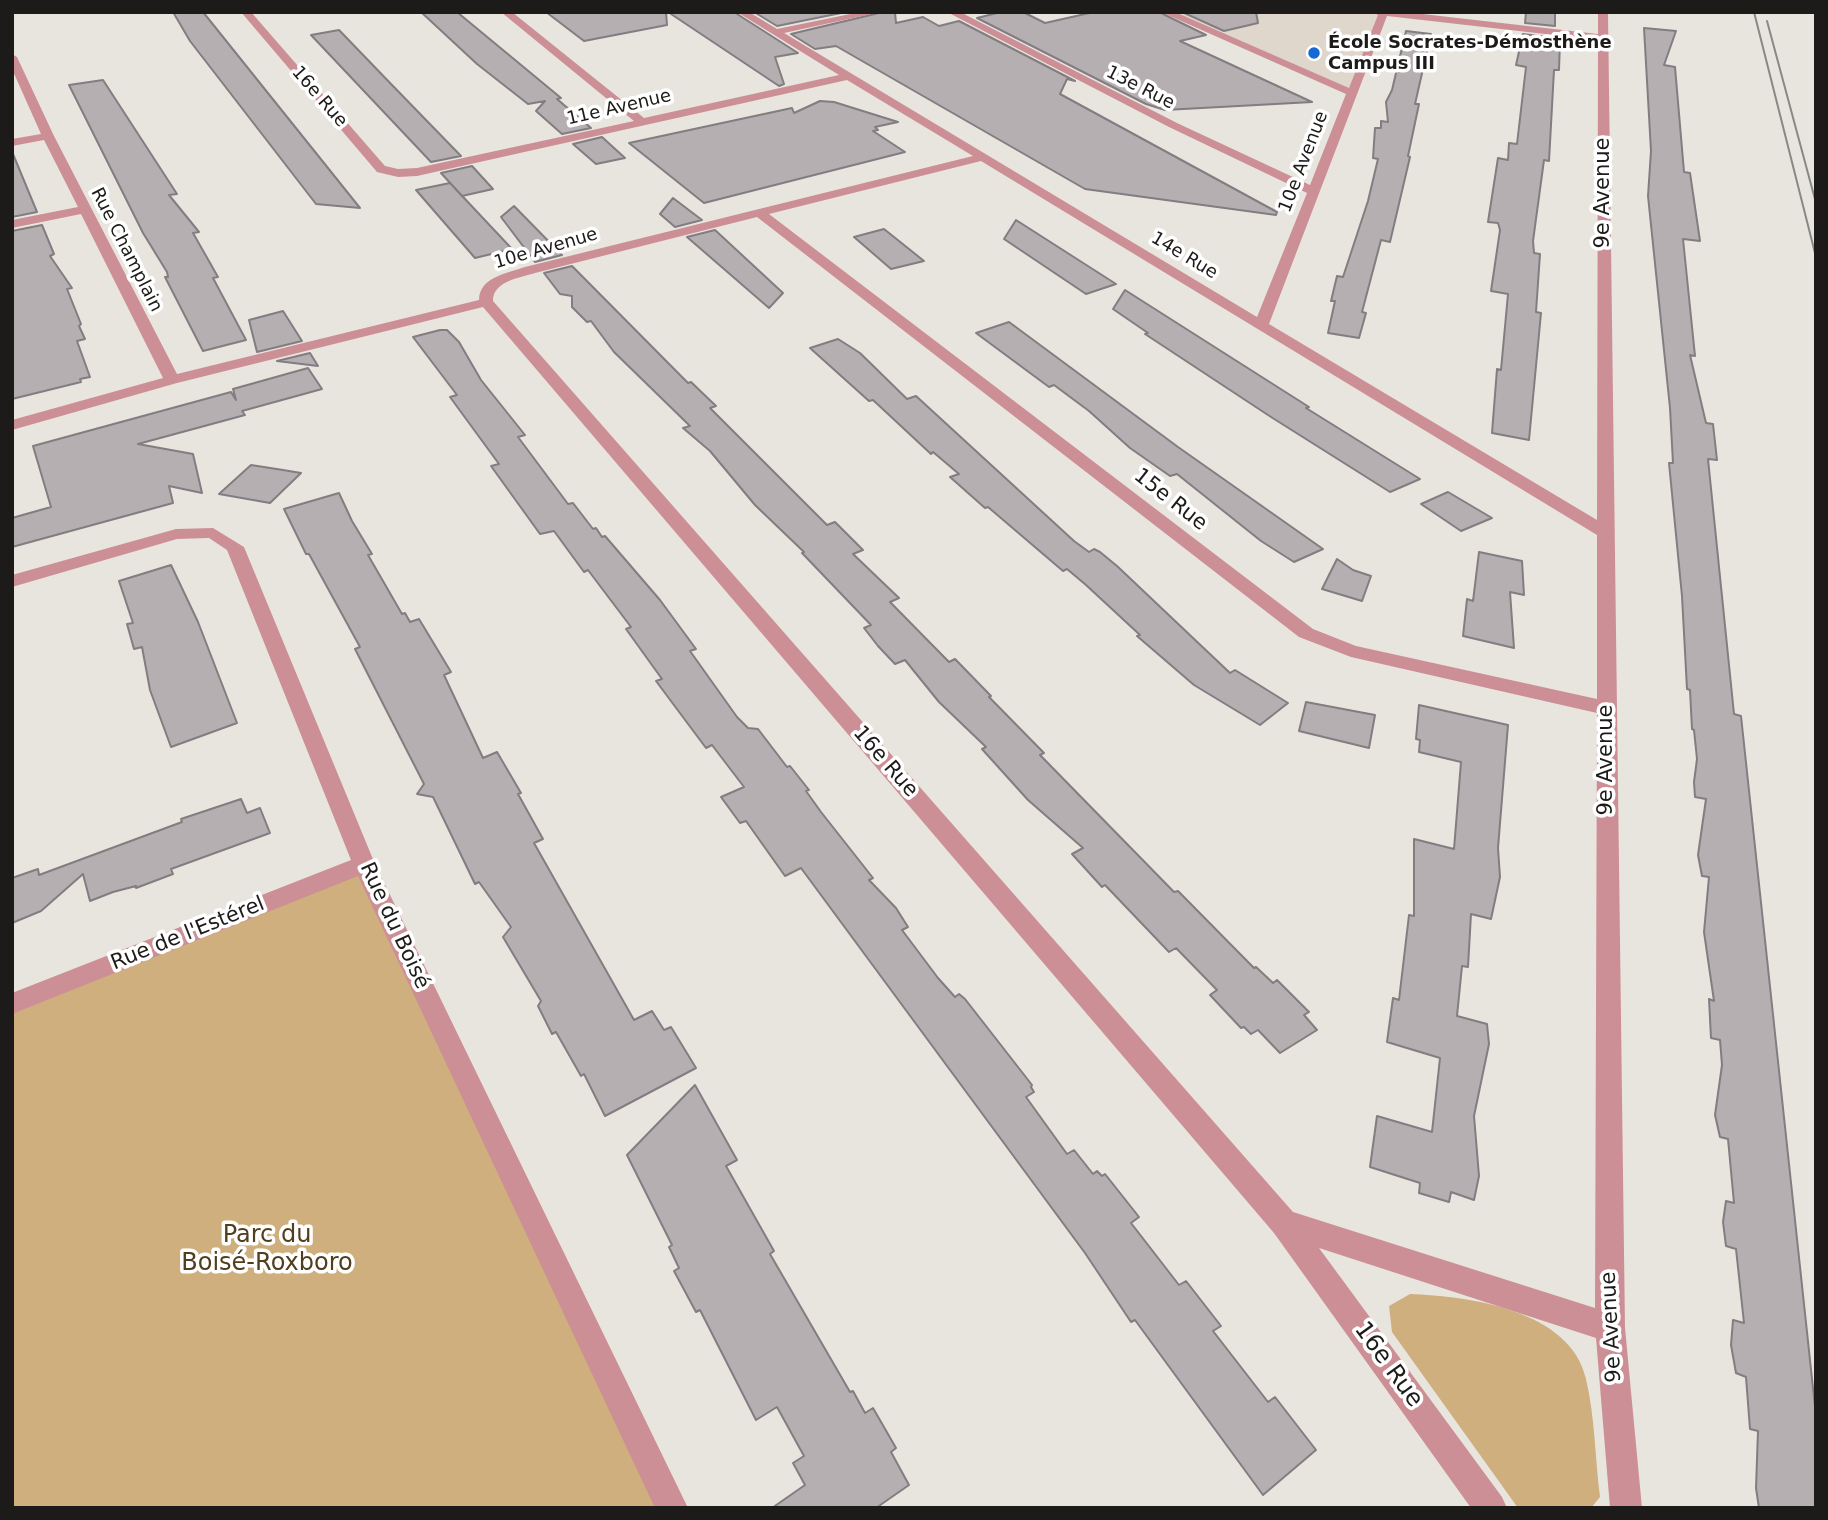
<!DOCTYPE html>
<meta charset="utf-8">
<style>
body{margin:0}
#map{position:relative;width:1828px;height:1520px;overflow:hidden;background:#e8e5df;font-family:"DejaVu Sans",sans-serif}
canvas{display:block}
.frame{position:absolute;inset:0;border:14px solid #1c1b19;pointer-events:none}
</style>
<div id="map">
<canvas width="1828" height="1520"></canvas>
<div class="frame"></div>
</div>
<script>
const c = document.querySelector('canvas').getContext('2d');
c.lineJoin = 'round';
function fill(path, color) {
  c.fillStyle = color;
  c.fill(path, 'evenodd');
}
function stroke(path, color, width, dash) {
  c.strokeStyle = color;
  c.lineWidth = width;
  c.lineCap = dash ? 'butt' : 'round';
  c.setLineDash(dash || []);
  c.stroke(path);
}
function write(font, color, halo, rows, align = 'center') {
  c.font = font + ' "DejaVu Sans",sans-serif';
  c.lineWidth = 7;
  c.setLineDash([]);
  c.textBaseline = 'middle';
  c.strokeStyle = halo;
  c.fillStyle = color;
  for (const [text, x, y, turn = 0] of rows) {
    c.save();
    c.translate(x, y);
    c.rotate((+turn || 0) * Math.PI / 180);
    c.textAlign = isNaN(turn) ? turn : align;
    if (halo) c.strokeText(text, 0, 0);
    c.fillText(text, 0, 0);
    c.restore();
  }
}
const built = new Path2D(`
 M1166,12h212l5,2 -31,79z`);
const green = new Path2D(`
 M364,864l307,644h-659v-504z
 M1410,1294c58,2 161,16 176,85 9,38 9,79 14,118l-9,11h-73l-126,-176 -3,-26z`);
const building = new Path2D(`
 M173,12h30l157,196 -44,-4 -126,-163z
 M421,12h36l104,86 -4,1 34,29 -29,6 -26,-23 9,-10 -17,3 -51,-40z
 M546,12h120l1,13 -83,16z
 M668,12h66l64,41 -23,4 9,27 -5,2z
 M754,12h92l-69,14z
 M883,12h12l1,11 27,-6 16,9 20,-5 116,60 -8,-2 -7,15 217,118 -1,3 -191,-26 -249,-143 -21,3 -24,-15z
 M1001,12h22l22,11 49,-11h65l47,23 -26,6 132,61 -147,8 -19,-6 -169,-86z
 M1182,12h74l2,11 -34,8z
 M1526,12h29v14l-30,-3z
 M1644,28l32,3 -12,34 11,2 9,105 6,1 10,68 -17,-2 12,117 -5,-1 16,68 7,1 4,36 -9,-1 26,255 7,2 75,700v92h-57l-3,-20 2,-57 -8,-2 -4,-52 -10,-4 -5,-28 2,-25 11,3 -8,-74 -10,-3 -3,-24 3,-21 8,2 -6,-64 -8,-2 -5,-22 7,-50 -2,-25 -9,-2 -2,-39 5,2 -10,-69 5,-55 -7,-1 -4,-21 8,-56 -11,-2 -1,-15 3,-23 -3,-29 -2,-1 -2,-39 -3,-1 -5,-93 -13,-133h4l-3,-55 -22,-212 3,-45z
 M339,30l53,55 69,71 -30,6 -120,-127z
 M1406,31l25,3 -16,70h4l-11,52 2,1 -20,85 -9,-2 -19,72 4,1 -7,25 -31,-5 7,-32h-4l6,-25 6,1 25,-76 10,-42 -5,-1 2,-30h6v-7l7,1 -2,-20 6,-12z
 M1523,34l33,4 4,3 -1,29h-5l-5,91 -5,-1 -11,81 1,12 6,1 -4,58 5,1 -12,127 -37,-7 5,-64 4,1 7,-76 -17,-3 9,-61 -2,-7 -10,-1 10,-64 10,2 1,-17 8,1 9,-77 -10,-2z
 M103,80l74,114 -8,1 30,37 -6,1 25,44 -5,1 33,62 -43,11 -38,-74h3l-1,-5 -24,-39 -74,-148z
 M820,101l14,1 64,20 -23,5 3,3 -5,1 32,21 -201,51 -75,-60 163,-35 2,5z
 M602,137l23,21 -29,6 -23,-20z
 M12,154h1l24,58 -25,5z
 M472,166l21,23 -31,7 -21,-23z
 M450,183l62,66 -37,9 -59,-68z
 M673,198l29,22 -27,7 -15,-13z
 M514,206l48,49 -27,7 -34,-45z
 M1016,220l100,64 -30,10 -82,-55z
 M42,225l12,29 -4,2 22,32 -5,1 14,35 -2,2 6,13 -8,2 13,36 -10,2 1,3 -69,17v-168z
 M884,229l40,32 -33,8 -37,-32z
 M715,230l68,63 -14,15 -82,-71z
 M572,266l116,117 3,-1 25,24 -6,2 117,117 8,-3 28,28 -10,4 46,44 -9,4 59,60 6,-3 36,37 -2,1 55,56 -4,2 134,137 4,-1 76,77 2,-1 17,16 4,-3 32,32 -5,3 13,15 -37,23 -22,-23 -7,4 -7,-7 -3,1 -31,-33 7,-5 -41,-42 -7,4 -64,-67 -3,2 -30,-33 11,-6 -55,-48 -46,-51 4,-2 -47,-45 -34,-42 -10,4 -17,-18 -14,-18 7,-3 -69,-72 2,-1 -49,-47 -45,-54 -27,-23 7,-2 -76,-74 -23,-31 -4,1 -15,-15v-11l-12,-2 -16,-21z
 M1125,290l184,117 -3,1 114,71 -30,13 -119,-75 -126,-83 3,-1 -35,-24z
 M283,311l19,30 -45,11 -8,-32z
 M1009,322l169,125 145,102 -29,13 -33,-21 -84,-67 -7,2 -40,-28 -41,-37 -35,-26 -5,2 -73,-54z
 M440,330h7l12,12 22,38 44,55 -7,2 50,67 5,-1 20,26 3,-1 6,9 3,-1 55,64 36,49 -6,2 47,66 11,11 10,1 29,38 3,-1 19,24 -3,1 15,21 52,66 -4,2 27,28 12,19 -6,3 36,48 17,19 4,-3 6,5 67,86 -1,2 3,5 -8,5 41,57 7,-4 19,24 4,-3 5,5 3,-2 34,43 -8,6 48,62 7,-4 35,45 -8,5 55,71 7,-5 41,53 -53,45 -128,-175 -4,2 -46,-69 -284,-385 -16,8 -39,-55 -6,2 -19,-26 23,-10 -32,-42 -6,3 -50,-67 6,-2 -36,-50 5,-2 -43,-57 -4,2 -30,-41 -14,3 -49,-68 8,-2 -49,-67 7,-2 -44,-58z
 M838,339l22,14 47,46 9,-3 158,145 15,11 5,-3 6,3 17,14 113,107 5,-3 53,33 -28,22 -66,-40 -57,-49 3,-1 -54,-50 -19,-16 -4,2 -75,-64 -3,1 -35,-31 9,-3 -26,-22 -2,2 -58,-54 -4,1 -59,-53z
 M310,353l8,13 -41,-5z
 M308,368l14,21 -80,22 3,4 -107,29 55,10 9,39 -33,-7 4,17 -161,44v-29l39,-11 -18,-61 198,-54 5,8 -3,-11z
 M251,465l32,5 18,3 -31,30 -51,-9z
 M1448,492l44,26 -31,13 -40,-27z
 M339,493l13,28 20,33 -4,1 34,59 3,-1 5,9 9,-3 32,53 -7,3 39,83 14,-6 24,41 -3,1 25,45 -9,4 100,177 18,-9 12,19 7,-3 25,41 -91,48 -21,-42 -3,2 -25,-44 -4,2 -14,-28 3,-5 -38,-64 8,-10 -32,-45 -4,2 -42,-87 -16,-3 7,-10 -69,-135 5,-2 -51,-93h-3l-22,-45z
 M1479,552l43,9 2,34 -14,-3 4,56 -51,-12 4,-37 6,2z
 M1337,559l16,11 18,6 -9,25 -40,-12z
 M171,565l27,57 39,101 -66,24 -21,-57 -8,-43 -8,2 -7,-25 6,-1 -14,-42z
 M1306,702l69,13 -6,33 -70,-17z
 M1419,705l89,20 -10,123 2,29 -9,42 -20,-5 -3,53 -6,-1 -5,50 30,8 2,20 -15,72 5,60 -5,24 -23,-8 -2,10 -30,-9 1,-10 -50,-16 7,-51 55,16 8,-74 -53,-16 6,-44 6,2 10,-85 5,1v-77l40,10 7,-87 -42,-10 1,-12 -4,-1z
 M241,799l6,14 13,-5 10,25 -99,36 2,5 -37,14v-2l-23,6 -23,9 -7,-27 -42,37 -29,12v-45l26,-9 1,6 143,-53 -1,-3z
 M695,1085l42,75 -11,6 48,85 -4,3 80,138 3,-1 12,22 8,-5 23,40 -5,4 18,33 -33,23h-104l33,-23 -12,-22 11,-7 -27,-49 -21,13 -56,-110 -4,2 -22,-41 5,-3 -10,-21 3,-2 -45,-90z`);
const minor = new Path2D(`
 M241,12h10l134,154 13,3 19,-1 217,-47 -133,-109h11l132,106 195,-43 -102,-63h12l28,17 83,-17h21l-97,21 473,284 50,-124 -138,-66 -222,-115h13l217,111 133,62 36,-91 -185,-82h14l174,76 29,-73 -5,-3h32l193,22v-22h10l17,1316 17,180h-32l-14,-170 -277,-90 183,249 5,11h-36l-197,-275 -791,-926 -306,76 -165,47v-10l151,-42 -82,-164 -69,14v-8l66,-13 -34,-67 -32,6v-7l29,-5 -29,-65v-15l5,3 37,79 123,238 302,-74c0,-23 29,-27 46,-33l448,-111 -126,-76 -430,96 -19,1 -21,-5zM1387,16l211,24 -1,480 -328,-196zM981,161l616,374v164l-241,-53 -43,-17 -544,-415zM757,217l542,420 52,20 246,56 -2,595 -302,-96 -800,-911c0,-20 26,-23 42,-28z
 M213,528l31,19 131,317 313,644h-33l-297,-632 -346,138v-21l339,-133 -124,-310 -18,-12 -32,1 -165,48v-12l164,-46z`);
const tram = new Path2D(`
 M1754,12l62,245
 M1767,21l49,182`);
const markers = [
 [1314,53,7,"#1668d2"]
];
const farPoinames = [
 ["École Socrates-Démosthène",1328,43],
 ["Campus III",1328,64]
];
const farStreetnames = [
 ["13e Rue",1140,88,27],
 ["16e Rue",319,97,49],
 ["11e Avenue",619,108,-13],
 ["10e Avenue",1304,162,-69],
 ["10e Avenue",546,249,-16],
 ["Rue Champlain",126,250,63],
 ["14e Rue",1184,256,31]
];
const streetNames = [
 ["9e Avenue",1604,193,-90],
 ["15e Rue",1170,500,38],
 ["9e Avenue",1607,760,-90],
 ["16e Rue",885,762,49],
 ["Rue du Boisé",394,926,65],
 ["Rue de l'Estérel",188,934,-22],
 ["9e Avenue",1612,1327,-93]
];
const nearParknames = [
 ["Parc du",267,1236],
 ["Boisé-Roxboro",267,1264]
];
const nearStreetnames = [
 ["16e Rue",1388,1365,54]
];
fill(built, '#dfd7cb');
fill(green, '#ceaf7d');
fill(building, '#b5afb2');
stroke(building, '#827d80', 2);
fill(minor, '#cd8f96');
stroke(tram, '#8a8884', 2);
for (const [x, y, r, color] of markers) {
  const dot = new Path2D();
  dot.arc(x, y, r, 0, 2 * Math.PI);
  c.fillStyle = color;
  c.fill(dot);
  stroke(dot, '#fff', 2.5);
}
write('bold 18px', '#1c1b19', '#fff', farPoinames, 'left');
write('18px', '#1c1b19', '#fff', farStreetnames);
write('21px', '#1c1b19', '#fff', streetNames);
write('24px', '#513e1d', '#fff', nearParknames);
write('24px', '#1c1b19', '#fff', nearStreetnames);
</script>
